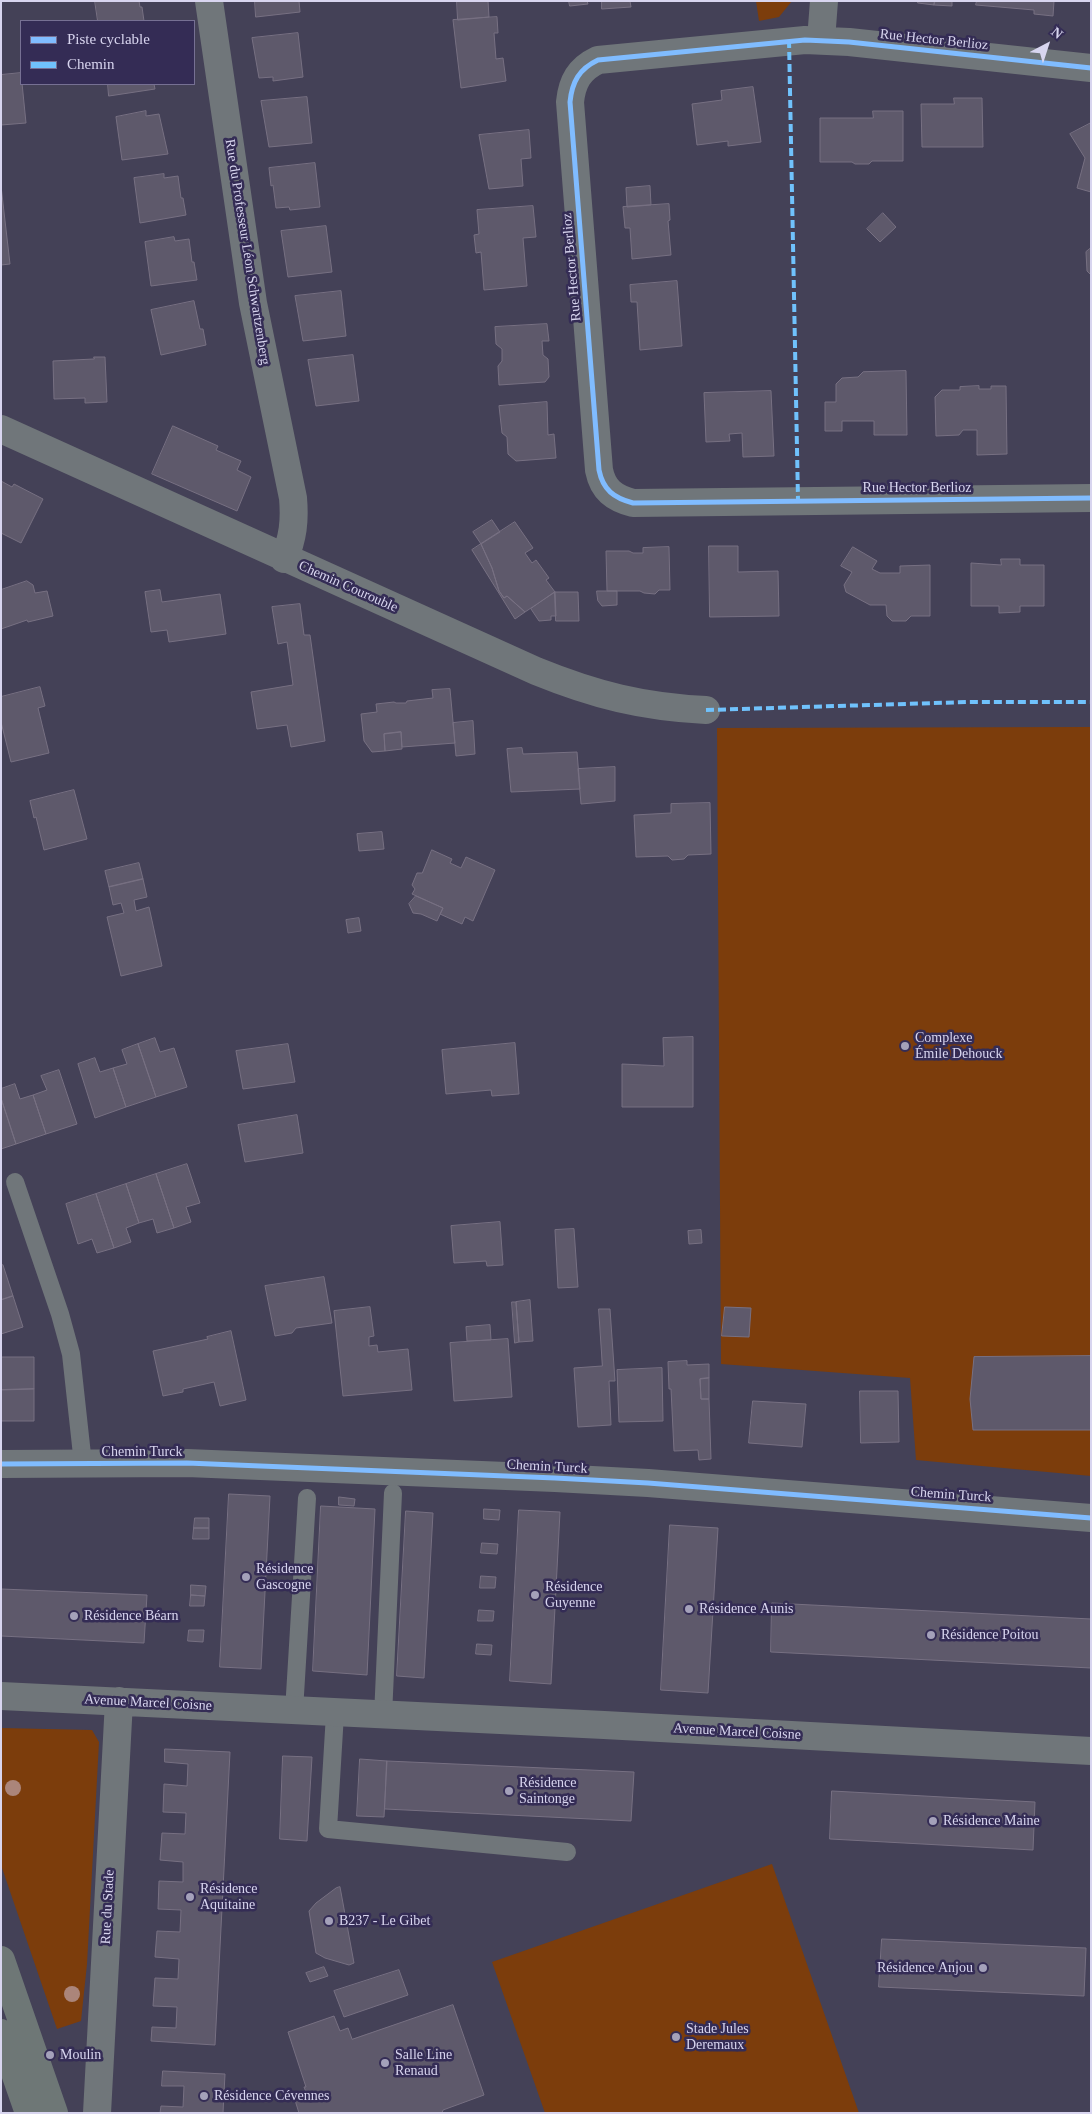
<!DOCTYPE html>
<meta charset="utf-8">
<style>
body{margin:0}
#map{position:relative;width:1092px;height:2114px;overflow:hidden;background:#444157;font-family:Georgia,serif}
canvas{display:block}
.frame{position:absolute;inset:0;border:2px solid #d8d5ef;pointer-events:none}
.legend{position:absolute;left:20px;top:20px;width:175px;height:65px;box-sizing:border-box;background:#342c55;border:1px solid #767093;margin:0;padding:6px 9px;list-style:none;font-size:15px;color:#d8d5ef}
.legend li{display:flex;align-items:center;gap:10px;height:25px}
.legend b{width:25px;border:1px solid #767093}
.north{position:absolute;left:1022px;top:20px;width:50px;height:50px;-webkit-text-stroke:4px #342c55;paint-order:stroke;rotate:40deg;font-size:14px;font-weight:700;line-height:20px;text-align:center;color:#d8d5ef}
.north::after{content:'';display:block;margin:auto;width:18px;height:22px;background:#d8d5ef;clip-path:polygon(50% 0,100% 100%,50% 72%,0 100%)}
</style>
<div id="map">
<canvas width="1092" height="2114"></canvas>
<div class="frame"></div>
<ul class="legend">
<li><b style="height:6px;background:#80bcff"></b>Piste cyclable</li>
<li><b style="height:6px;background:#70c2fc"></b>Chemin</li>
</ul>
<div class="north">N</div>
</div>
<script>
const c = document.querySelector('canvas').getContext('2d');
c.lineJoin = 'round';
function fill(path, color) {
  c.fillStyle = color;
  c.fill(path, 'evenodd');
}
function stroke(path, color, width, dash) {
  c.strokeStyle = color;
  c.lineWidth = width;
  c.lineCap = dash ? 'butt' : 'round';
  c.setLineDash(dash || []);
  c.stroke(path);
}
function write(font, color, halo, rows, align = 'center') {
  c.font = font + ' Georgia,serif';
  c.lineWidth = 5;
  c.setLineDash([]);
  c.textBaseline = 'middle';
  c.strokeStyle = halo;
  c.fillStyle = color;
  for (const [text, x, y, turn = 0] of rows) {
    c.save();
    c.translate(x, y);
    c.rotate((+turn || 0) * Math.PI / 180);
    c.textAlign = isNaN(turn) ? turn : align;
    if (halo) c.strokeText(text, 0, 0);
    c.fillText(text, 0, 0);
    c.restore();
  }
}
const green = new Path2D(`
 M756,1h36l-13,16 -20,4z
 M1091,727v749l-175,-16 -6,-82 -189,-14 -4,-636z
 M1,1728l91,2 7,12 -12,222 -6,57 -24,8 -56,-164z
 M772,1864l87,249h-314l-53,-151z`);
const building = new Path2D(`
 M95,1h44l1,6h2l2,14h-46z
 M255,1h44l1,11 -44,5z
 M457,1h31l1,16 -31,3z
 M569,1h18l1,3 -18,2z
 M602,1h28l1,6 -29,2z
 M918,1h17l-1,4 -16,-2z
 M935,1h17v5l-18,-1z
 M977,1h77l-1,15 -19,-2v-4l-58,-5z
 M497,17l1,16h-4l2,26 7,-1 3,23 -45,7 -8,-68z
 M298,33l5,44 -30,4v-4l-14,1 -7,-40z
 M21,73l5,50 -25,2v-50z
 M108,84h46l1,5 -46,7z
 M753,87l8,55 -33,4v-5l-31,4 -5,-41 30,-4 -1,-9z
 M307,97l5,46 -43,4 -8,-46z
 M954,98h28l1,49h-61l-1,-43h33z
 M146,111v5l13,-2 9,40 -46,6 -6,-43z
 M873,111h30v50h-31l-3,3h-14l-3,-2h-32v-44h53z
 M1091,123v69l-14,-4 8,-30 -15,-24z
 M529,130l2,28 -10,1 2,27 -34,3 -10,-54z
 M315,163l5,44 -30,3 -1,-3 -13,1 -3,-23 -2,1 -2,-18z
 M164,174v4l14,-2 3,22h2l3,17 -46,8 -6,-45z
 M1,186l9,78 -9,1z
 M650,186l1,19 -24,2 -1,-19z
 M669,204l1,16 -2,1 3,34 -39,4 -2,-31h-5l-2,-21z
 M533,206l3,31 -13,1 4,48 -43,4 -3,-38 -5,1 -2,-18 5,-1 -2,-24z
 M883,213l13,14 -16,15 -13,-13z
 M326,226l6,46 -44,5 -7,-46z
 M174,237l1,4 14,-2 3,23h2l3,18 -46,6 -6,-44z
 M1091,248v27l-4,-4 -1,-19z
 M677,281l5,65 -42,4 -3,-48h-6l-1,-17z
 M341,291l5,45 -43,5 -8,-45z
 M194,301l6,28h3l3,16 -45,10 -10,-45z
 M547,324l2,17h-7l1,14 5,4 1,18 -4,5 -46,3 -1,-19 4,-5v-12l-6,-5 -1,-17z
 M353,355l6,46 -43,5 -8,-46z
 M94,357h11l2,45 -22,1v-5l-31,1 -1,-38 41,-2z
 M906,371l1,64h-33v-14h-32v10h-17v-29h11v-18l6,-6 16,-1 5,-5z
 M979,386v3h12v-3h15l1,68 -30,1v-25h-14l-4,5 -23,1 -1,-39 7,-7h18v-3z
 M771,391l3,65 -31,1 -1,-24 -13,1 1,7 -24,1 -2,-49z
 M547,402l1,33 6,-1 2,24 -40,3 -8,-7 -1,-17 -5,-4 -3,-27z
 M173,426l45,20 -2,4 25,11 -4,9 14,7 -14,34 -85,-37z
 M1,481l11,6 2,-3 29,15 -22,44 -20,-10z
 M492,520l8,12 -19,12 -8,-12z
 M515,522l18,26 -8,5 7,10 4,-3 13,18 -3,2 9,12 -30,20 -18,-16 -3,2 -5,-7 -7,-23 -11,-24z
 M481,544l11,24 7,23 5,7 3,-2 18,16 -10,7 -43,-69z
 M709,546h29v26l40,-1 1,45 -69,1z
 M669,547l1,43h-11l-4,4 -11,-1 -4,-2h-33l-1,-40h23l4,2h10v-5z
 M853,547l24,14 -5,8 8,4h20v-7l30,-1v51h-19l-5,5h-14l-5,-5 -1,-11h-16l-24,-13 -2,-7 8,-13 -11,-6z
 M1001,559h19v6h24v41h-24v6l-21,1v-7h-28v-43l30,2z
 M27,581l6,4 2,8 12,-2 6,25 -25,6 -1,-2 -26,9v-39z
 M160,590l2,12 58,-8 6,40 -57,8 -2,-12 -16,2 -6,-40z
 M597,591h20v14l-15,1 -4,-5z
 M555,592l1,24h-5v4l-12,1 -8,-12z
 M555,592h23l1,29h-23z
 M300,604l4,31h6l15,106 -34,6 -4,-22 -30,4 -6,-37 42,-7 -6,-43 -9,2 -6,-37z
 M40,687l5,19 -7,2 11,45 -38,9 -10,-40v-25z
 M450,689l5,54 -53,4 -1,-15 -17,2 1,17 -13,1 -8,-11 -3,-27 16,-2 -1,-8 18,-2 2,1h10l1,-2 26,-3 -1,-8z
 M473,721l2,33 -19,2 -3,-33z
 M401,732l1,17 -17,2 -1,-17z
 M522,748l1,6 54,-2 3,37 -69,3 -4,-43z
 M615,767v34l-34,3 -3,-35z
 M74,790l13,49 -43,11 -8,-33 -2,1 -4,-17z
 M710,803l1,51 -23,1 -4,4 -12,1 -4,-4 -32,1 -2,-42 37,-2v-9z
 M382,832l2,17 -25,2 -2,-17z
 M432,850l20,9 -2,4 11,5 5,-11 29,13 -22,51 -8,-4 -3,7 -22,-10 3,-6 -31,-14 3,-5 -3,-4 5,-12h5z
 M139,863l4,16 -34,8 -4,-16z
 M143,879l4,18 -13,3 2,11 13,-4 13,59 -41,10 -14,-59 17,-4 -3,-10 -8,2 -4,-18z
 M416,896l27,12 -6,13 -16,-7 -8,-1 -4,-9z
 M359,918l2,13 -13,2 -2,-13z
 M693,1037v70h-71v-43l42,2 -1,-28z
 M155,1038l5,14 14,-4 13,39 -31,10 -18,-53z
 M515,1043l4,51 -27,2 -1,-6 -45,4 -4,-44z
 M138,1044l18,53 -30,10 -13,-39 14,-4 -5,-14z
 M288,1044l7,38 -52,7 -7,-38z
 M95,1058l5,14 13,-4 13,39 -31,11 -17,-54z
 M59,1070l18,54 -31,10 -13,-39 14,-5 -6,-14z
 M15,1084l5,15 13,-4 13,39 -30,10 -15,-46v-9z
 M1,1098l15,46 -15,5z
 M297,1115l6,38 -58,9 -7,-37z
 M187,1164l13,39 -14,4 5,15 -17,6 -18,-54z
 M156,1174l18,54 -17,5 -4,-14 -14,4 -13,-39z
 M126,1184l13,39 -13,5 5,14 -17,6 -18,-54z
 M96,1194l18,54 -17,5 -5,-14 -14,5 -12,-40z
 M500,1222l3,43 -16,1 -1,-5 -32,2 -3,-37z
 M574,1229l4,58 -20,1 -3,-58z
 M701,1230l1,13 -13,1 -1,-13z
 M3,1265l10,31 -12,4v-34z
 M324,1277l8,46 -36,5 -4,5 -17,3 -10,-50z
 M13,1296l10,31 -22,7v-34z
 M530,1300l3,41 -14,1 -3,-40z
 M512,1302h4l3,40 -4,1z
 M370,1307l4,29 -5,1v9l8,-1 1,7 30,-3 4,41 -69,6 -9,-85z
 M725,1307l26,1 -2,29 -27,-1z
 M599,1309h11l5,72h-6l2,44 -33,2 -4,-59 28,-2z
 M490,1325l1,15 -24,1 -1,-14z
 M231,1331l15,69 -26,6 -6,-24 -31,7v3l-20,4 -10,-45 55,-12 -1,-2z
 M508,1339l4,58 -58,4 -4,-58z
 M1091,1356v74h-118l-3,-31 4,-42z
 M1,1357h33v32l-33,1z
 M687,1361v4l22,-1v14l-9,1 1,20h8l2,60 -12,1 -1,-10 -24,1 -3,-62h-2l-1,-27z
 M662,1368l1,53 -44,1 -2,-52z
 M709,1378v21h-8l-1,-20z
 M34,1389v32h-33v-31z
 M860,1391h38l1,51 -38,1z
 M753,1401l53,3 -4,43 -53,-4z
 M229,1494l41,2 -9,173 -41,-2z
 M339,1497l16,2 -1,7 -15,-1z
 M321,1506l54,3 -8,166 -54,-4z
 M484,1509l16,1 -1,10 -15,-1z
 M519,1510l41,2 -9,172 -41,-3z
 M406,1511l27,2 -9,165 -27,-2z
 M195,1518h14v10h-15z
 M670,1525l48,3 -10,165 -47,-3z
 M194,1528h15v11h-16z
 M482,1543l16,1 -1,10 -16,-1z
 M481,1576l15,1 -1,11h-15z
 M191,1585l15,1 -1,10 -14,-1z
 M1,1589l146,6 -3,48 -143,-7z
 M191,1595l14,1 -1,10h-14z
 M772,1603l319,16v49l-320,-16z
 M479,1610l15,1 -1,10h-15z
 M189,1630h15l-1,12 -15,-1z
 M477,1644l15,1 -1,10 -15,-1z
 M165,1749l65,3 -15,293 -64,-4 1,-14 24,1 1,-21 -24,-1 2,-28 23,1 1,-20 -24,-2 2,-26 23,1 1,-22 -23,-1 1,-28 24,1v-20l-23,-2 2,-27 23,1 1,-21 -23,-1 1,-28 23,2 1,-22 -23,-2z
 M283,1756l29,1 -5,84 -27,-2z
 M360,1759l27,2 -3,56 -27,-1z
 M387,1761l247,11 -3,49 -246,-12z
 M832,1791l203,11 -2,48 -203,-11z
 M340,1887l14,76 -5,2 -24,-7 -9,-5 -7,-42 7,-8 20,-15z
 M882,1939l204,9 -2,48 -205,-9z
 M324,1967l4,9 -18,6 -4,-9z
 M399,1970l9,25 -64,22 -10,-26z
 M453,2005l31,90 -41,15 -1,3h-143l-5,-16 12,-5 -2,-5h2l-18,-55 46,-16 6,15 8,-3 4,11z
 M163,2071l62,3 -2,39h-63l1,-7 22,1 1,-21h-22z`);
const lane = new Path2D(`
 M15,1182l45,132 11,40 12,110
 M294,1711l13,-213
 M335,1714l-7,115 239,23
 M383,1716l10,-223`);
const street = new Path2D(`
 M209,1l44,302 40,195c2,23 0,40 -9,61
 M821,40l3,-39
 M1091,68l-242,-26 -44,-2 -207,20c-19,9 -26,22 -28,42l29,368c4,20 15,28 34,33l458,-5
 M1,429l535,242c59,24 107,36 170,39
 M1,1464l186,-1 368,15 93,5 443,35
 M1,1696l603,29 487,26
 M97,2113l22,-412`);
const secondary = new Path2D(`
 M1,1960l53,153
 M1,2033l28,80`);
const quiet = new Path2D(`
 M789,40l9,460
 M706,710l263,-8h122`);
const cycleway = new Path2D(`
 M1091,68l-242,-26 -44,-2 -207,20c-19,9 -26,22 -28,42l29,368c4,20 15,28 34,33l458,-5
 M1,1464l186,-1 368,15 93,5 443,35`);
const trees = [
 [13,1788],
 [72,1994]
];
const markers = [
 [905,1046,5,"#a4a1ba"],
 [246,1577,5,"#a4a1ba"],
 [535,1595,5,"#a4a1ba"],
 [689,1609,5,"#a4a1ba"],
 [74,1616,5,"#a4a1ba"],
 [931,1635,5,"#a4a1ba"],
 [509,1791,5,"#a4a1ba"],
 [933,1821,5,"#a4a1ba"],
 [190,1897,5,"#a4a1ba"],
 [329,1921,5,"#a4a1ba"],
 [983,1968,5,"#a4a1ba"],
 [676,2037,5,"#a4a1ba"],
 [50,2055,5,"#a4a1ba"],
 [385,2063,5,"#a4a1ba"],
 [204,2096,5,"#a4a1ba"]
];
const streetNames = [
 ["Rue Hector Berlioz",934,40,6],
 ["Rue du Professeur Léon Schwartzenberg",247,252,81],
 ["Rue Hector Berlioz",572,267,-95],
 ["Rue Hector Berlioz",917,488],
 ["Chemin Courouble",348,587,24],
 ["Chemin Turck",142,1452],
 ["Chemin Turck",547,1467,3],
 ["Chemin Turck",951,1495,4],
 ["Avenue Marcel Coisne",148,1703,3],
 ["Avenue Marcel Coisne",737,1732,3],
 ["Rue du Stade",108,1907,-87]
];
const poiNames = [
 ["Complexe",915,1038],
 ["Émile Dehouck",915,1054],
 ["Résidence",256,1569],
 ["Gascogne",256,1585],
 ["Résidence",545,1587],
 ["Guyenne",545,1603],
 ["Résidence Aunis",699,1609],
 ["Résidence Béarn",84,1616],
 ["Résidence Poitou",941,1635],
 ["Résidence",519,1783],
 ["Saintonge",519,1799],
 ["Résidence Maine",943,1821],
 ["Résidence",200,1889],
 ["Aquitaine",200,1905],
 ["B237 - Le Gibet",339,1921],
 ["Résidence Anjou",973,1968,"right"],
 ["Stade Jules",686,2029],
 ["Deremaux",686,2045],
 ["Moulin",60,2055],
 ["Salle Line",395,2055],
 ["Renaud",395,2071],
 ["Résidence Cévennes",214,2096]
];
fill(green, '#7c3d0c');
fill(building, '#5e596b');
stroke(building, '#777082', 1);
stroke(lane, '#70767a', 18);
stroke(street, '#70767a', 28);
stroke(secondary, '#6e7776', 28);
stroke(quiet, '#70c2fc', 4, [8, 4]);
stroke(cycleway, '#80bcff', 5);
c.fillStyle = '#ab857a';
for (const [x, y] of trees) {
  c.beginPath();
  c.arc(x, y, 8, 0, 2 * Math.PI);
  c.fill();
}
for (const [x, y, r, color] of markers) {
  const dot = new Path2D();
  dot.arc(x, y, r, 0, 2 * Math.PI);
  c.fillStyle = color;
  c.fill(dot);
  stroke(dot, '#342c55', 2);
}
write('14px', '#d8d5ef', '#342c55', streetNames);
write('14px', '#d8d5ef', '#342c55', poiNames, 'left');
</script>
